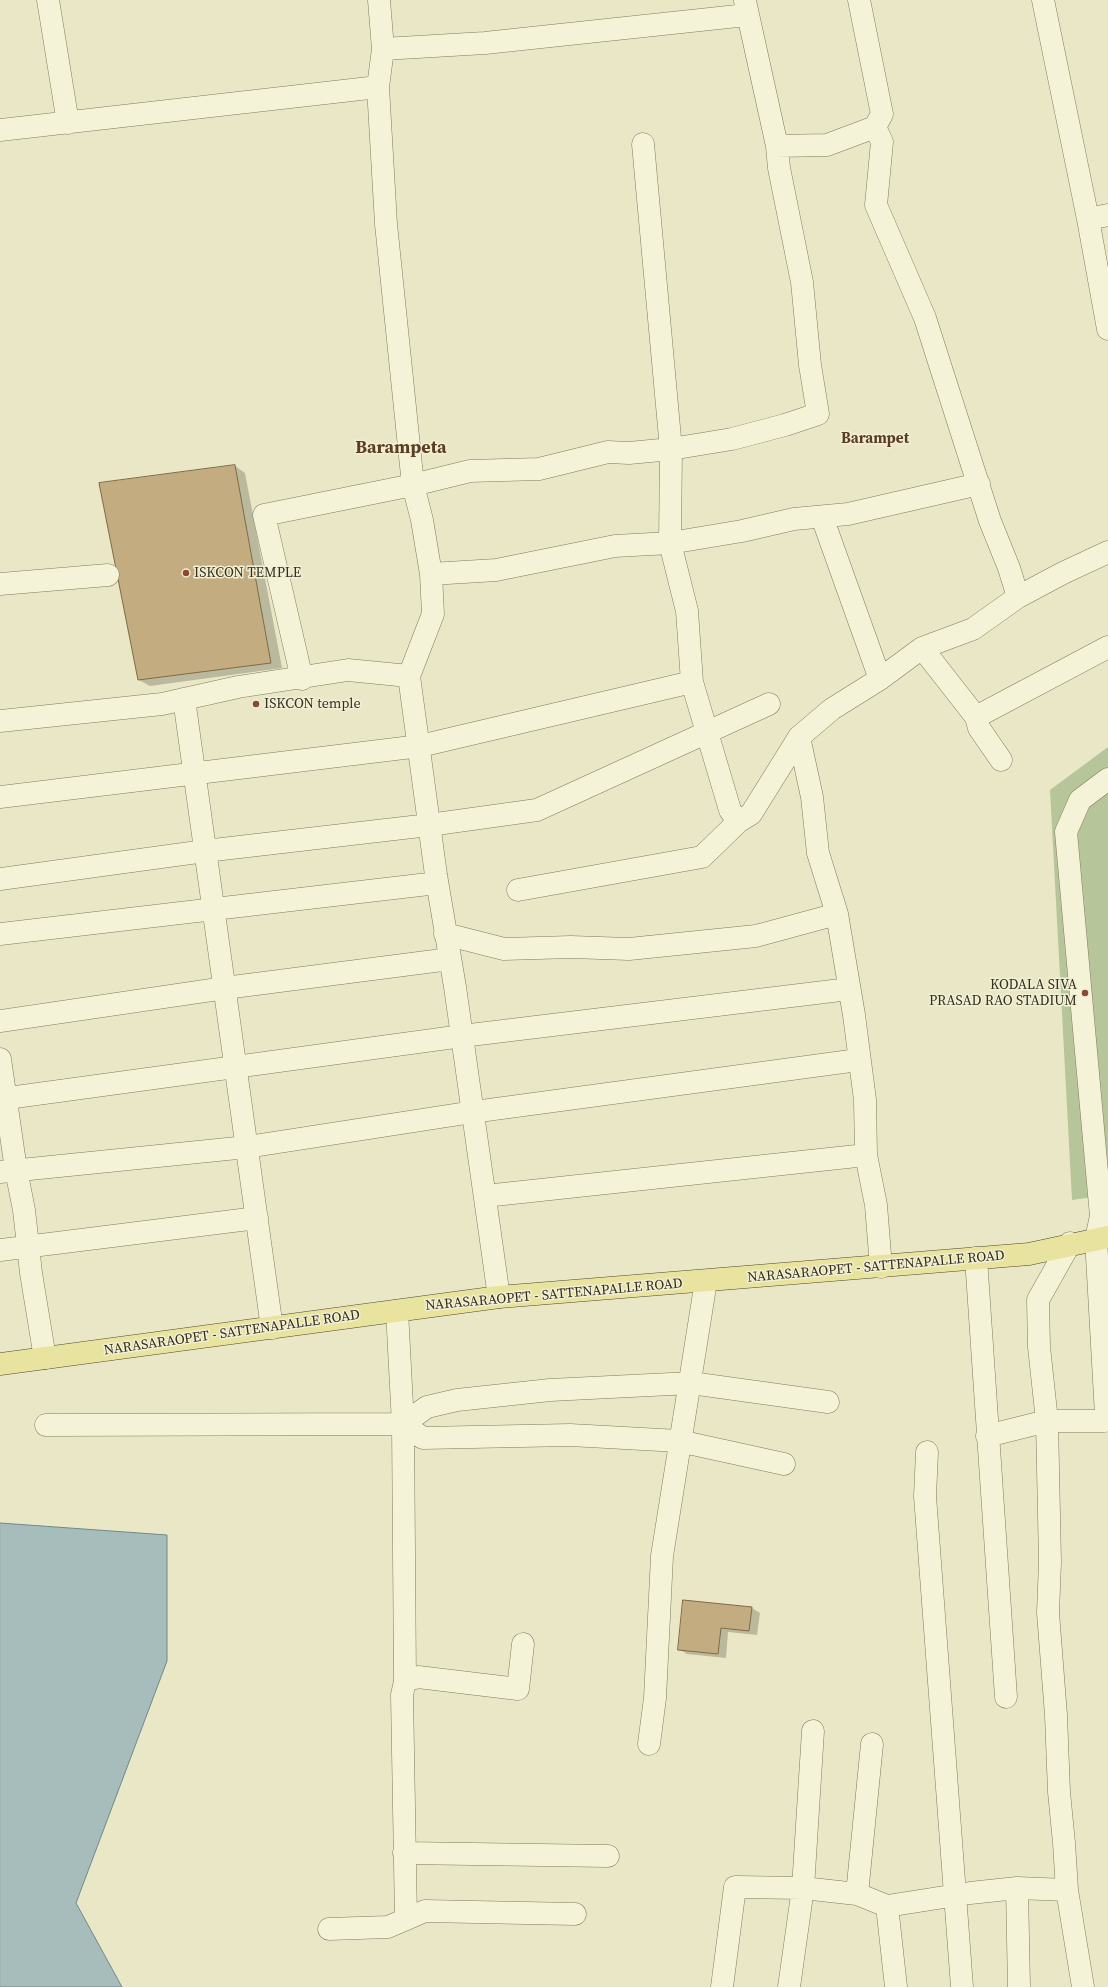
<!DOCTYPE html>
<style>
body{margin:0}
canvas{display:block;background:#e9e7c5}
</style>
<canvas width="1108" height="1987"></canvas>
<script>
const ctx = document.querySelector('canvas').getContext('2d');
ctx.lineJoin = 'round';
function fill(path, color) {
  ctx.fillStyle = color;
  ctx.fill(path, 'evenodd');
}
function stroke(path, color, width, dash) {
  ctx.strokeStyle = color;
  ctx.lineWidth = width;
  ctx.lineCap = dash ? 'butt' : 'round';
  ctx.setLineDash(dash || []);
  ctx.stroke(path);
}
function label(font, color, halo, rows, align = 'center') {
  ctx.font = font + ' "Source Serif 4",serif';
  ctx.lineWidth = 3;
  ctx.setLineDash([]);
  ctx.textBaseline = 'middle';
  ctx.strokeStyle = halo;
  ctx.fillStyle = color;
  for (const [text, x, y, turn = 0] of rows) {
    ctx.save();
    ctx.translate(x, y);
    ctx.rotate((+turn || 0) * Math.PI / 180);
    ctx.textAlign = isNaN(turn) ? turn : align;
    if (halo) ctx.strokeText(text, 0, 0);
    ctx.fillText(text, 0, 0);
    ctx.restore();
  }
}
fill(new Path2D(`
 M 1108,747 L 1108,1195 L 1072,1200 L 1050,790 Z`), '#b6c69a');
const water = new Path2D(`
 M 0,1523 L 167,1535 L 167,1661 L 76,1903 L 122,1987 L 0,1987 Z`);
fill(water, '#a6bdbc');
stroke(water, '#6e8a8a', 1);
fill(new Path2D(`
 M 235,466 L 245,473 L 282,668 L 150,686 L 139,680 Z
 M 752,1608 L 760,1613 L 757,1635 L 728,1632 L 726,1658 L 687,1654 L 679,1649 Z`), '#0003');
const building = new Path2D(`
 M 235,465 L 271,663 L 138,680 L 99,483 Z
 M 683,1600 L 752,1607 L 749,1631 L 721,1628 L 718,1654 L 678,1650 Z`);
fill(building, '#c3ac7f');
stroke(building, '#7f6a45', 1);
const minor = new Path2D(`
 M 48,0 L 68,123
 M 859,0 L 882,114 L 875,127
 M 1043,0 L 1088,219 L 1108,329
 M 745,1 L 777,146
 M 383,49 L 485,43 L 747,15
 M 0,130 L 378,87
 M 643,144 L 671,449 L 670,543 L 687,611 L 692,682 L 730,810 L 738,822
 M 1088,219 L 1108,215
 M 822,517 L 880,679
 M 431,574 L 422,520 L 413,485 L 470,471 L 539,469 L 608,452 L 629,453 L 671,449 L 732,439 L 785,425 L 818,414 L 810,365 L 802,282 L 779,168 L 777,146 L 827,145 L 875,127 L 882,142 L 876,205 L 925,318 L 990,521 L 1009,568 L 1018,597
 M 0,584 L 108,575
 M 922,648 L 976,717 L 979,728 L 1001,760
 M 409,676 L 436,875 L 455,987 L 499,1297
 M 302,679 L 264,515 L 413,485 L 386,224 L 378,87 L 383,49 L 379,0
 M 184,699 L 272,1328
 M 976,717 L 1108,647
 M 0,721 L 162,704 L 238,687 L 348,670 L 409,676 L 433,614 L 431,574 L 496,570 L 615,546 L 670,543 L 742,531 L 794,519 L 848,514 L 979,484
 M 0,797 L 420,746 L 692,682
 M 0,879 L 205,851 L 429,825 L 537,810 L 769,704
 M 518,890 L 702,857 L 738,822 L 751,814 L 799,737
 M 837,914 L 854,1015 L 865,1100 L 866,1155 L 876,1205 L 881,1267
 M 0,934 L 437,883
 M 445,934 L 504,949 L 571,947 L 629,949 L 756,936 L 837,914 L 818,853 L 812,797 L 799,737 L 832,709 L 880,679 L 922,648 L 973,629 L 1018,597 L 1063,573 L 1108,552
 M 0,1021 L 225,988 L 450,959
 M 0,1059 L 16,1170 L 24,1210 L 31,1273 L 45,1358
 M 0,1099 L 462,1036 L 849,989
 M 0,1172 L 247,1147 L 473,1112 L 858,1060
 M 485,1196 L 866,1155
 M 0,1250 L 257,1218
 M 976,1258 L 1006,1697
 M 397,1311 L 403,1424 L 405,1681 L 402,1695 L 406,1919
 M 403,1424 L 423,1438 L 570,1435 L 679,1441 L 784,1464
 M 46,1425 L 403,1424 L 427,1407 L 457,1400 L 550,1390 L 691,1383 L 828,1402
 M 987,1436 L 1047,1421 L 1104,1421 L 1106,1415 L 1096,1239 L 1101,1216 L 1066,832 L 1080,800 L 1108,779
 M 927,1452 L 925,1496 L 962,1987
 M 405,1681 L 418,1677 L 518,1689 L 523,1644
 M 649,1744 L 655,1698 L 662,1556 L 706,1281
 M 404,1853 L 608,1856
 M 1017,1888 L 1019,1987
 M 1067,1890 L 1083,1987
 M 857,1894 L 872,1744
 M 329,1929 L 388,1927 L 425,1911 L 575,1914
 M 722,1987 L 735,1887 L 803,1888 L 857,1894 L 887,1906
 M 789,1987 L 803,1888 L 813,1731
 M 896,1987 L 887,1906 L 970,1893 L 1017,1888 L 1067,1890 L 1064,1843 L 1059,1792 L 1056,1715 L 1048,1613 L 1050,1562 L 1047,1421 L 1039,1347 L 1038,1300 L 1070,1243`);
const major = new Path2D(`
 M 0,1364 L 499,1297 L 1029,1254 L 1108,1237`);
stroke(minor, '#827a5d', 23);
stroke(major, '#504731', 23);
stroke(minor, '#f5f3d7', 22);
stroke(major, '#e8e4a0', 22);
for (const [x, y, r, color] of [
 [186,573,4,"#8b4833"],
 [256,704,4,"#8b4833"],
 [1085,993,4,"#8b4833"]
]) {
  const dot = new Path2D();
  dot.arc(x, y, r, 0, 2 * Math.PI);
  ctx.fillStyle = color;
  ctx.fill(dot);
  stroke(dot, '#f1f0d4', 1.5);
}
label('14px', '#342e1f', '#f1f0d4', [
 ["ISKCON TEMPLE",194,573],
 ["ISKCON temple",264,704],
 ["KODALA SIVA",1077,985,"right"],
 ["PRASAD RAO STADIUM",1077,1001,"right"]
], 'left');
label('14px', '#342e1f', '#f1f0d4', [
 ["NARASARAOPET - SATTENAPALLE ROAD",876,1267,-5],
 ["NARASARAOPET - SATTENAPALLE ROAD",554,1295,-5],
 ["NARASARAOPET - SATTENAPALLE ROAD",232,1333,-8]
]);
label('bold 15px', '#5c3d23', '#f1f0d4', [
 ["Barampet",875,439]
]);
label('bold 18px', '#5c3d23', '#f1f0d4', [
 ["Barampeta",401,448]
]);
</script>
